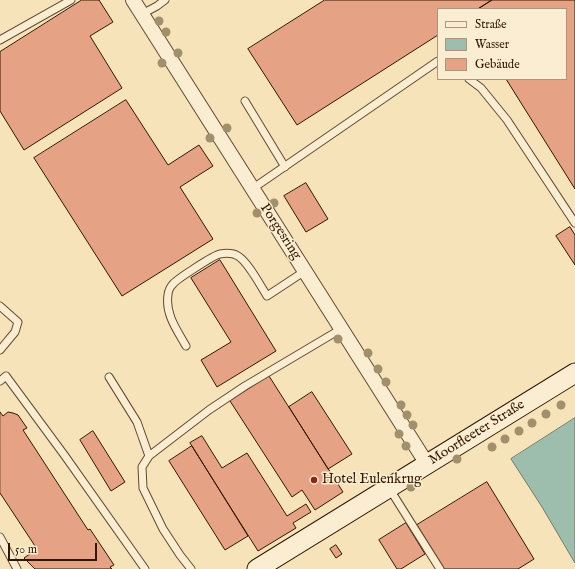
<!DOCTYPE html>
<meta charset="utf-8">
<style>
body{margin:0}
#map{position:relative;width:575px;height:569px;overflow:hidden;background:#f7e3ba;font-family:"IM FELL English",serif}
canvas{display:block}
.legend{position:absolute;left:437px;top:8px;width:130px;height:72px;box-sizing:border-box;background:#faedd2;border:1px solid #aa977e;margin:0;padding:5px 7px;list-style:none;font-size:12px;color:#321700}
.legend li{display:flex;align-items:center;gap:8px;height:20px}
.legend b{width:20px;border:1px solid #aa977e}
.scale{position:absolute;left:8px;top:543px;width:89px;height:18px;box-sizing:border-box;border:2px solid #321700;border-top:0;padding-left:5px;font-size:12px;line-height:14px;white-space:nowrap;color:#321700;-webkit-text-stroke:3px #faedd2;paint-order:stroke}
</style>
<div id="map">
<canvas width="575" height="569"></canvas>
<ul class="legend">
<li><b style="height:5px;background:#faedd2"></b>Straße</li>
<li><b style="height:11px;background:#9dbead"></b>Wasser</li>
<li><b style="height:11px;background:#e6a285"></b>Gebäude</li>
</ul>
<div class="scale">50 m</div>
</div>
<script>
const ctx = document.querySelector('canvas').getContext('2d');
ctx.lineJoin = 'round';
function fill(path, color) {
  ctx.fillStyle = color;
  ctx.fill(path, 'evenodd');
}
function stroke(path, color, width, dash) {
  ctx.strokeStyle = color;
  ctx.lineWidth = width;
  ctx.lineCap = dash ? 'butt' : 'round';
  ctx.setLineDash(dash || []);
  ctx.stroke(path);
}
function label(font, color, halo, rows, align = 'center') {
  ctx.font = font + ' "IM FELL English",serif';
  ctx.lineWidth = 3;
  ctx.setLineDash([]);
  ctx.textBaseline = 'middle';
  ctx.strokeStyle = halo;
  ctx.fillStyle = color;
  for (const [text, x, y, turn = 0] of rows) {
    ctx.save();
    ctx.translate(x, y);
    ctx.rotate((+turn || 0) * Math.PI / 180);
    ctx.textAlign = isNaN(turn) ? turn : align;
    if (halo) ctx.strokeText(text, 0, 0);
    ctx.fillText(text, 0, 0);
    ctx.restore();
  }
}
const water = new Path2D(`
 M 575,418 L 575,563 L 542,507 L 511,459 Z`);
fill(water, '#9dbead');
stroke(water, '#727b68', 1);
const building = new Path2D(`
 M 82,0 L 99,0 L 113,22 L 90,36 L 122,88 L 24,150 L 0,111 L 0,52 Z
 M 325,0 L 492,0 L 478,9 L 438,9 L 438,35 L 297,125 L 248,49 Z
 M 492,0 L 575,0 L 575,189 L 506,79 L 566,79 L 566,9 L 478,9 Z
 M 126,100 L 168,165 L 199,145 L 213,166 L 180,187 L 213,239 L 122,296 L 34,158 Z
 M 306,183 L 328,219 L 306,232 L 284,196 Z
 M 570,227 L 575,235 L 575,265 L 556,236 Z
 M 220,260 L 276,351 L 217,387 L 201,360 L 231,342 L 191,278 Z
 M 269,376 L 343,492 L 315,510 L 302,490 L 292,497 L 230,401 Z
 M 312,392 L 352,454 L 328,469 L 289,407 Z
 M 0,412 L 3,416 L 8,412 L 13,413 L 18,415 L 27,428 L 23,430 L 88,530 L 90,529 L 114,565 L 110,567 L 112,569 L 35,569 L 24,558 L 37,549 L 0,493 Z
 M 93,431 L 125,482 L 111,491 L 80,440 Z
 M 202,436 L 222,468 L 247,453 L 287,516 L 306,504 L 311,512 L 293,523 L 296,528 L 258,551 L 190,443 Z
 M 192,446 L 248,536 L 225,550 L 169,461 Z
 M 487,482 L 534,559 L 518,569 L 444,569 L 417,525 Z
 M 406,523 L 425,554 L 401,569 L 397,569 L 379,540 Z
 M 336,545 L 342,554 L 336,558 L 330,549 Z`);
fill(building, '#e6a285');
stroke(building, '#321700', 1);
const lane = new Path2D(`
 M 142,14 L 157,6 L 165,0
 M 0,40 L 71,0
 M 469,79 L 481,88 L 507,120 L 575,223
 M 245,101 L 285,167
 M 252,189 L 438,61
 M 0,306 L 18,322 L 15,332 L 0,350
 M 186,346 C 177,330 165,314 168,295 C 168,291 171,286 173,284 C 177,279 214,255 220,254 C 226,253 233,253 238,256 C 248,262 260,285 267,296 L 305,271
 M 109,377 L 137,422 L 149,456
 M 0,381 L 6,376 L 65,456 L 145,569
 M 389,488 L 440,569
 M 0,537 L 17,569
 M 191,569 L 180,555 L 163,529 L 143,488 L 142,467 L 149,456 L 209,410 L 245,386 L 341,329`);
const street = new Path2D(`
 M 133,0 L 427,464`);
const secondary = new Path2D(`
 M 257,569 L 575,373`);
stroke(lane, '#634a2e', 9);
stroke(street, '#634a2e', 16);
stroke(secondary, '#321700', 21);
stroke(lane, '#faedd2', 7);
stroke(street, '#faedd2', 14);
stroke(secondary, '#faedd2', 19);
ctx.fillStyle = '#a28f6b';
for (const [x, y] of [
 [159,21],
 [166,32],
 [178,53],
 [162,63],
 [227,128],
 [210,138],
 [274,203],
 [257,213],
 [338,339],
 [368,353],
 [378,369],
 [386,382],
 [401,405],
 [561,405],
 [546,414],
 [407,415],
 [532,423],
 [413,425],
 [519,431],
 [399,434],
 [505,439],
 [406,446],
 [492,447],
 [457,459],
 [411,487]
]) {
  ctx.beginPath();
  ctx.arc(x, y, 4.5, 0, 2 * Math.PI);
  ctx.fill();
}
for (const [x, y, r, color] of [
 [314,480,4,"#8f2418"]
]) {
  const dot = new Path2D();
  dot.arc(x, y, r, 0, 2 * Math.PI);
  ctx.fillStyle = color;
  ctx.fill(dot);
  stroke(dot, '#faedd2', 1.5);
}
label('14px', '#321700', '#faedd2', [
 ["Porgesring",280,232,57],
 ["Moorfleeter Straße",477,433,-32]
]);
label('14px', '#321700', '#faedd2', [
 ["Hotel Eulenkrug",322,480]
], 'left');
</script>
